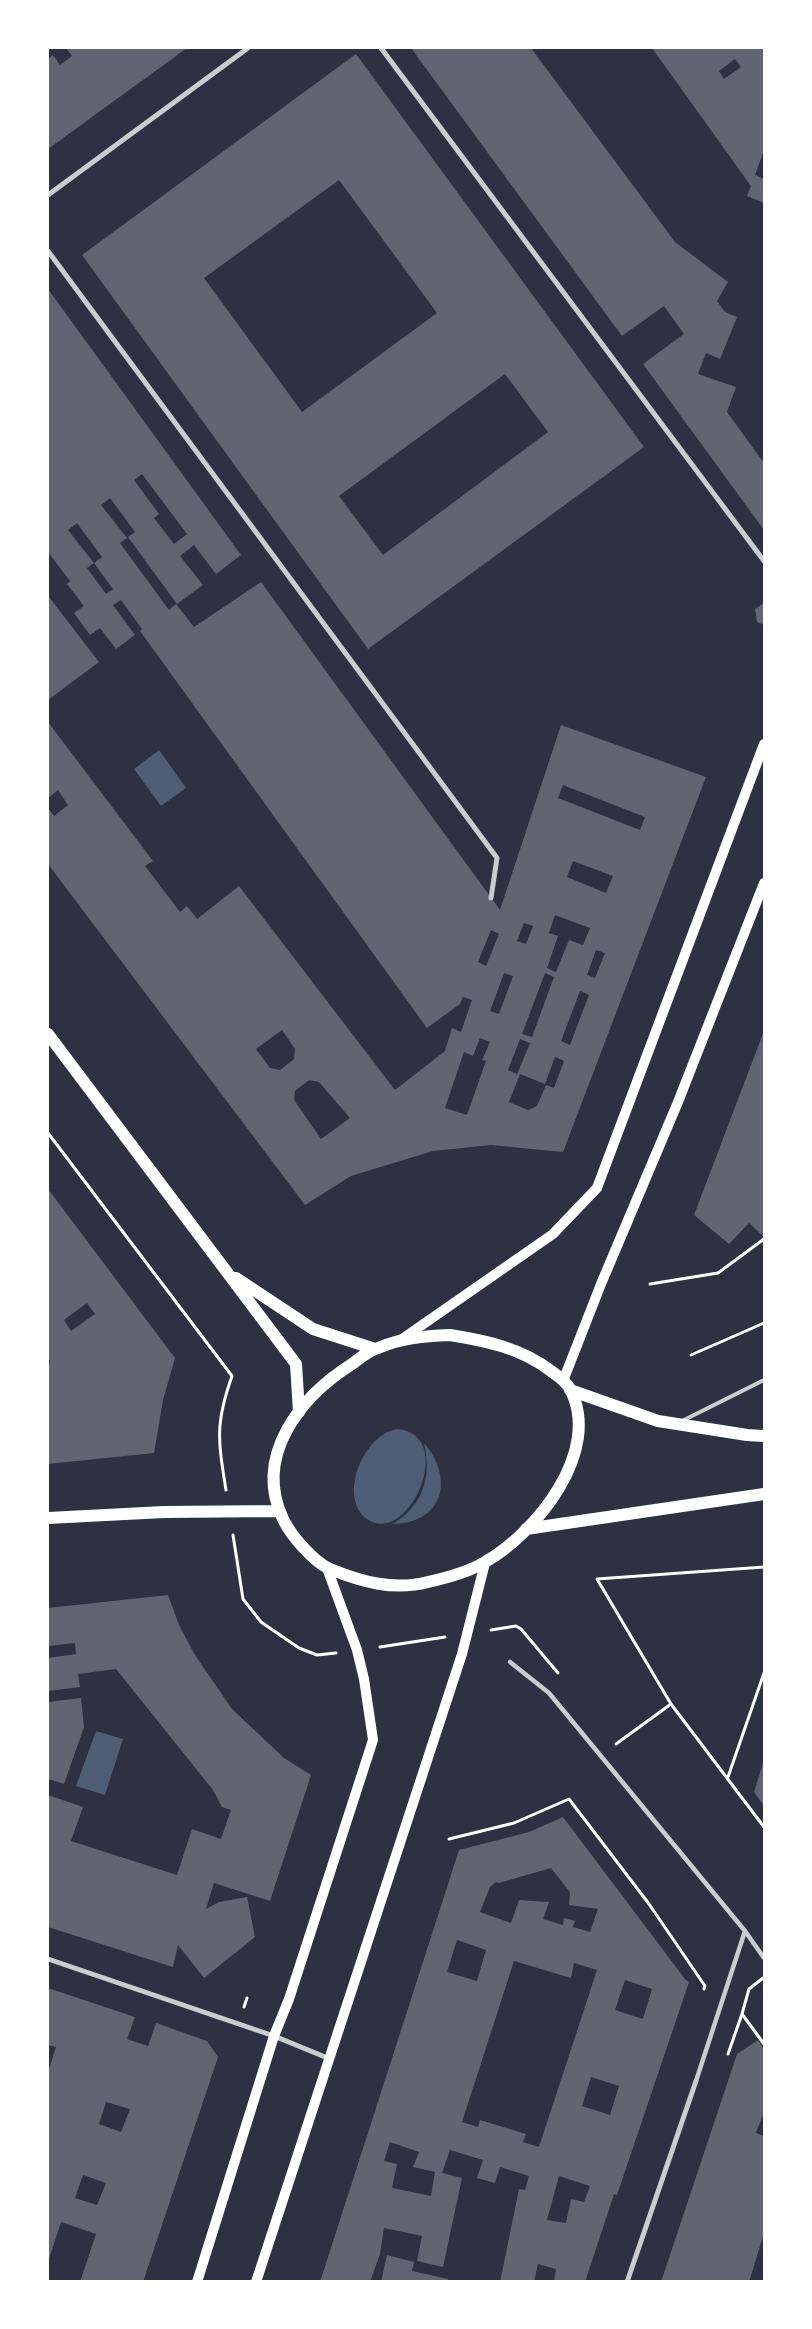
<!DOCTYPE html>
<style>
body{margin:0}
#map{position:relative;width:812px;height:2329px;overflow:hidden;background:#2d3142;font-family:Arial,sans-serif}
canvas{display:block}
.frame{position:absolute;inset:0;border:49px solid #fff;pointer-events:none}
</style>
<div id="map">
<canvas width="812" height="2329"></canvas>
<div class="frame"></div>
</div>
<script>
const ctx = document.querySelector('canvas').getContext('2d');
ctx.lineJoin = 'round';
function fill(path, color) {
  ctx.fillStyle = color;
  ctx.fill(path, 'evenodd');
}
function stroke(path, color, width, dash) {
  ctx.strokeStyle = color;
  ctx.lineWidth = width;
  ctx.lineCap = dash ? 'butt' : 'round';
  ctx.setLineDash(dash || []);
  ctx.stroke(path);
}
fill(new Path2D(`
 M 159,750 L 186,788 L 161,806 L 134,769 Z
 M 398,1429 C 458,1436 408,1548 367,1519 C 337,1497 364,1433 398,1429 Z
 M 424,1443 C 455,1479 443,1523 393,1524 C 423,1505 432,1477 424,1443 Z
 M 96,1731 L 123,1739 L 105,1795 L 76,1786 Z`), '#4f5d75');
fill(new Path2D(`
 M 66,48 L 187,48 L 48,149 L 48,59 L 53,55 L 60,65 L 72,56 Z
 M 411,48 L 531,48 L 675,242 L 728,282 L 717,301 L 725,312 L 737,317 L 720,359 L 706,353 L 698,374 L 736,387 L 727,412 L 764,463 L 764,530 L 643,364 L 684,334 L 664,306 L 622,336 Z
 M 652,48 L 764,48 L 764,150 L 755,175 L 764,179 L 764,203 L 747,196 L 751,186 ZM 735,59 L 741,67 L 724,79 L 719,71 Z
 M 356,54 L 644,447 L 368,649 L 82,255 ZM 339,180 L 437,313 L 302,412 L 204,278 ZM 505,374 L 548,432 L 383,555 L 339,496 Z
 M 48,289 L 241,555 L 216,574 L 194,545 L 180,556 L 203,585 L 177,604 L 128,537 L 135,532 L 110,498 L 101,505 L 127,538 L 120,543 L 169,610 L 176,604 L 194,627 L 261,582 L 500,910 L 561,725 L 706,777 L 563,1152 L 491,1145 L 433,1151 L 351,1176 L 305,1205 L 48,864 L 48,808 L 54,816 L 68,805 L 58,790 L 48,798 L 48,722 L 153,861 L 145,866 L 180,912 L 187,906 L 197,919 L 239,886 L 395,1090 L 445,1051 L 452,1028 L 461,1032 L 472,1000 L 463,997 L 460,1004 L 427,1028 L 140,631 L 142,629 L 121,600 L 113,605 L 135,635 L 116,649 L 100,628 L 90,635 L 74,613 L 84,606 L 67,584 L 70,581 L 48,552 ZM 142,474 L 187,534 L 174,544 L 154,518 L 159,514 L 134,480 ZM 77,523 L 102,557 L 94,563 L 113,589 L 106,594 L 87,568 L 94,563 L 68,530 ZM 563,785 L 645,817 L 640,830 L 558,798 ZM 573,861 L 613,876 L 606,893 L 567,877 ZM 555,915 L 590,928 L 583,945 L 569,940 L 556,972 L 547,968 L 558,936 L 549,933 ZM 524,923 L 533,926 L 526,944 L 517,941 ZM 491,930 L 499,934 L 486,966 L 478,962 ZM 596,950 L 605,953 L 595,978 L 587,975 ZM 504,973 L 513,976 L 499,1014 L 490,1011 ZM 545,973 L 554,977 L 532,1037 L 522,1034 ZM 580,991 L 589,995 L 570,1045 L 561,1041 ZM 282,1030 L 295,1049 L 294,1059 L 280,1070 L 270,1068 L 256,1049 ZM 480,1038 L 490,1042 L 482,1060 L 486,1061 L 467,1115 L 445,1108 L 464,1052 L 473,1056 ZM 520,1039 L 530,1043 L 517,1074 L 508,1070 ZM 555,1057 L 564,1061 L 554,1088 L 546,1085 L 537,1106 L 528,1110 L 509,1102 L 520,1074 L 545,1084 ZM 309,1080 L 319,1082 L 350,1118 L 321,1139 L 294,1100 L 295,1091 Z
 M 49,597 L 99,662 L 48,700 L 48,598 Z
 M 764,603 L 764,625 L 757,622 L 755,609 Z
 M 764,1031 L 764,1237 L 749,1223 L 729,1244 L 694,1215 Z
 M 48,1189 L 175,1358 L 163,1400 L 154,1453 L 48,1464 L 48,1371 L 50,1361 L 48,1358 ZM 87,1303 L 95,1314 L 71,1331 L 64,1320 Z
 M 168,1595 L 179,1625 L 195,1655 L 232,1709 L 284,1758 L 311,1775 L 270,1901 L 214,1883 L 206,1909 L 219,1902 L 247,1897 L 255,1937 L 204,1978 L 178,1945 L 173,1967 L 48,1927 L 48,1795 L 83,1807 L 71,1841 L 177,1875 L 192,1829 L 221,1839 L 231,1810 L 222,1807 L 213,1790 L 116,1669 L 78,1674 L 80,1687 L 48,1691 L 48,1658 L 76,1654 L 75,1643 L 48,1646 L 48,1608 Z
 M 81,1698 L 84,1727 L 64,1784 L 48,1779 L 48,1702 Z
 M 764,1760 L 764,1806 L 754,1792 Z
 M 563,1817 L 685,1979 L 689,1982 L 617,2195 L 614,2194 L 585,2282 L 554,2282 L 556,2269 L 538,2264 L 534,2282 L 500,2282 L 519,2189 L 525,2190 L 529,2176 L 500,2167 L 495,2183 L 477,2178 L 483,2160 L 450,2150 L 442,2173 L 462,2178 L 443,2267 L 417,2261 L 422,2236 L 384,2228 L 380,2254 L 370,2282 L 320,2282 L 459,1850 L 529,1832 ZM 551,1868 L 570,1892 L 569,1905 L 598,1909 L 590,1932 L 573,1927 L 575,1921 L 564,1918 L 563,1925 L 543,1919 L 549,1902 L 519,1900 L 511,1923 L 480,1912 L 490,1887 L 496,1882 L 499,1883 ZM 457,1940 L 486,1950 L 477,1981 L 447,1972 ZM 514,1961 L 571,1978 L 574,1963 L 597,1970 L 539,2147 L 523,2142 L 526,2134 L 480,2120 L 478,2127 L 462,2122 ZM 625,1980 L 652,1989 L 643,2019 L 615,2010 ZM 591,2077 L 619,2086 L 610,2115 L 582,2106 ZM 390,2142 L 419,2152 L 413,2167 L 435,2172 L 431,2196 L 392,2188 L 397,2164 L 384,2161 ZM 559,2176 L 590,2186 L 584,2202 L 571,2199 L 566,2223 L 547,2220 Z
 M 48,1988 L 135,2017 L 127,2039 L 148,2046 L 156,2023 L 207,2041 L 218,2057 L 143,2282 L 80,2282 L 96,2234 L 61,2222 L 48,2262 L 48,2072 L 56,2047 L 48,2045 ZM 106,2102 L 130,2109 L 121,2132 L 99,2124 ZM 83,2175 L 106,2183 L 97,2205 L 75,2198 Z
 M 758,2040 L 764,2049 L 764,2112 L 756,2133 L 764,2136 L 764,2233 L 749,2282 L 661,2282 L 737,2054 Z
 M 387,2255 L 414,2262 L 412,2271 L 448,2279 L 448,2282 L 381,2282 Z`), '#626471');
stroke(new Path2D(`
 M 48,1133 L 232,1376 C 215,1424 218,1440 226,1490
 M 650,1284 L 718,1273 L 764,1239
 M 691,1355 L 764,1323
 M 233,1535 L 243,1599 L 261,1622 L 299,1648 L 317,1655 L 336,1653
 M 491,1630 L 516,1626 L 521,1629 L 558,1673
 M 380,1647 L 445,1637
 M 671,1704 L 597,1579 L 764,1567
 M 616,1744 L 671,1704 L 764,1827
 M 728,1777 L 764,1673
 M 449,1839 L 514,1823 L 569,1799 L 649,1904 L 705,1986 L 704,1989
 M 244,2007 L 247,1998
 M 742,2014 L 749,1989 L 763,1978
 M 728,2054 L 742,2014 L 764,2044`), '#fff', 3);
stroke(new Path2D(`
 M 682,1421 L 764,1380`), '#caccd0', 4);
stroke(new Path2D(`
 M 510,1662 L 549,1693 L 745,1931 L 764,1958
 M 696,2081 L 745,1931`), '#caccd0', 4.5);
stroke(new Path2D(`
 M 381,48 L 764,561
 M 48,195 L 248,48
 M 48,251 L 497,858 L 491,898
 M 48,1959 L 274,2036 L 330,2059
 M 627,2282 L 696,2081`), '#caccd0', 5);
stroke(new Path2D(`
 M 402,1339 L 553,1234 L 597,1188 L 764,744
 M 563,1381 L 601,1284 L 678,1102 L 764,883
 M 197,2282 L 274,2036 L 289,1999 L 373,1740 L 364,1679 L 357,1650 L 327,1568
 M 256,2282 L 462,1654 L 485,1563`), '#fff', 10);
stroke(new Path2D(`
 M 48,1034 L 296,1364 L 299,1412
 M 236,1278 L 313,1329 L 375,1349
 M 450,1335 C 487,1341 521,1348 551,1371 C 558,1376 566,1381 570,1389 C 603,1451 536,1533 485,1562 C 469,1572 446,1578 428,1582 C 394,1591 362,1582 330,1569 C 314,1562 291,1536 283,1519 C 253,1456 300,1397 352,1364 C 360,1358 368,1351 378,1348 C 401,1338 425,1336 450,1335 Z
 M 570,1390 L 658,1421 L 747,1435 L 764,1436
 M 48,1518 L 164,1512 L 279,1511
 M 526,1529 L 764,1494`), '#fff', 12);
</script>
